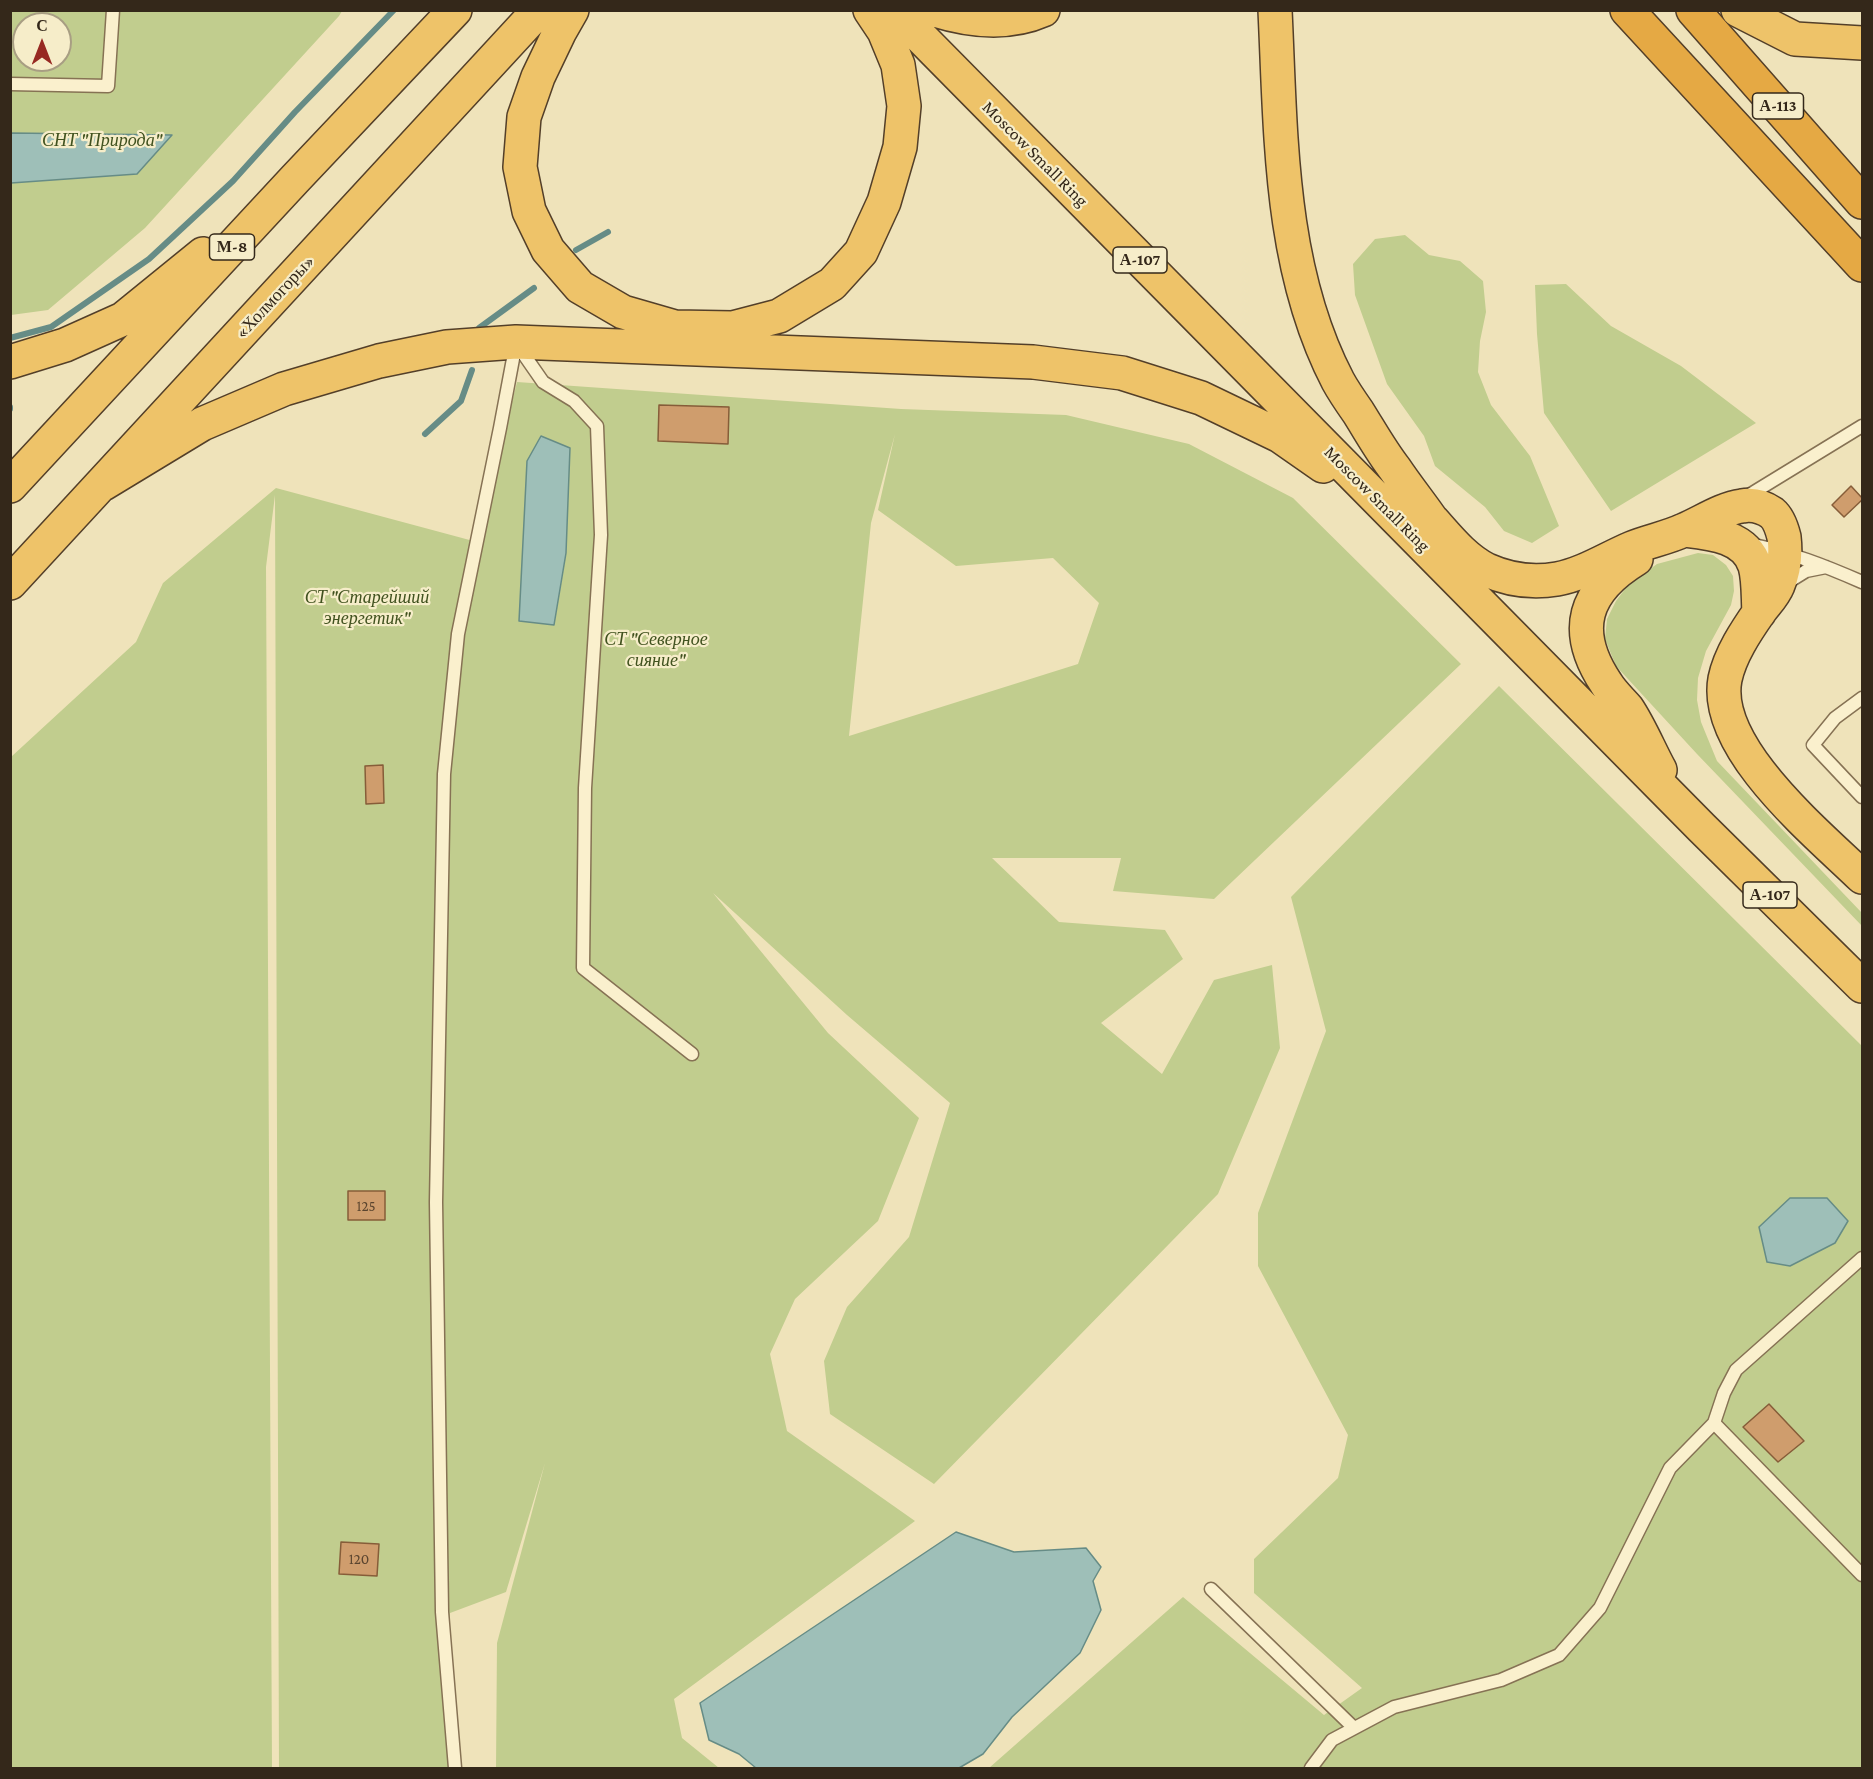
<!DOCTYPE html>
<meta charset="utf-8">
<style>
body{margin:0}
#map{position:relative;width:1873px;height:1779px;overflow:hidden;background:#efe3ba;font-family:"Crimson Pro",serif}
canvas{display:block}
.frame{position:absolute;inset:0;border:12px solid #34281a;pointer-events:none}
.north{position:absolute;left:12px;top:12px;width:60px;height:60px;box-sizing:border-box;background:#f6edc9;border:2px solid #a89e83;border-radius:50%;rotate:0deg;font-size:16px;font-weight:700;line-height:24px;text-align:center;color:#34281a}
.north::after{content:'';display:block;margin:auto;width:21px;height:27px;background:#972922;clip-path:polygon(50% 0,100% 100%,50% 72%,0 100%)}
</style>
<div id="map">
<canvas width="1873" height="1779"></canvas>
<div class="frame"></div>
<div class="north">С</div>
</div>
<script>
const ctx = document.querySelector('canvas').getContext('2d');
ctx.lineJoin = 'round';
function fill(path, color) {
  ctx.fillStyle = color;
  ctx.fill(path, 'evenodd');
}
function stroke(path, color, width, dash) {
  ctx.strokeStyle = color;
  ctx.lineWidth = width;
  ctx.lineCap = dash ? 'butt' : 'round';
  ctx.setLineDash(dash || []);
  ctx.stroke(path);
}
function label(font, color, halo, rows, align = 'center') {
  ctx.font = font + ' "Crimson Pro",serif';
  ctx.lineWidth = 4.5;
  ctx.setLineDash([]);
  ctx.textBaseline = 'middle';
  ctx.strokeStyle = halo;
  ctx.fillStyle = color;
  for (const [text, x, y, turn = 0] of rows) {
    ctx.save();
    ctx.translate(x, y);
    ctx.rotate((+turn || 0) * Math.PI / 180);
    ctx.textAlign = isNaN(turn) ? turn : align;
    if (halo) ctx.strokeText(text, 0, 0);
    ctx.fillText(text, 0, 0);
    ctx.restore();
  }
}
fill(new Path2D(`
 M 10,11 L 342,11 L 339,16 L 145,228 L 48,310 L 11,315 ZM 24,24 L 60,24 L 60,60 L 24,60 Z
 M 1405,235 L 1429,255 L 1460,261 L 1483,281 L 1486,312 L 1480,341 L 1478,372 L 1491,405 L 1530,456 L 1559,526 L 1532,543 L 1504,531 L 1485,507 L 1435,466 L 1424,436 L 1387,384 L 1355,295 L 1353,264 L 1375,239 Z
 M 1566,284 L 1611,326 L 1681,366 L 1756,423 L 1611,511 L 1544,413 L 1537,334 L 1535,285 Z
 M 517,382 L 901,409 L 1066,415 L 1189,444 L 1293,498 L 1461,664 L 1214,899 L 1113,891 L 1121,858 L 992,858 L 1059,922 L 1165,930 L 1183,959 L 1101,1023 L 1162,1074 L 1214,980 L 1272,965 L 1280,1048 L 1218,1194 L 934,1484 L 830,1414 L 824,1361 L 847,1307 L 909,1237 L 950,1103 L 847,1015 L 713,893 L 828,1033 L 919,1118 L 878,1221 L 795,1299 L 770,1354 L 787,1431 L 915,1521 L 674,1699 L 682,1738 L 719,1768 L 496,1768 L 497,1643 L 545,1463 L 506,1592 L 450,1613 L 450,1768 L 279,1768 L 275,495 L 266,567 L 272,1768 L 11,1768 L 11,757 L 136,642 L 163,583 L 276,488 L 477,542 ZM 895,434 L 878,510 L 956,566 L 1053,558 L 1099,603 L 1078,664 L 849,736 L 871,523 Z
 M 1698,553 L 1713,555 L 1726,565 L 1733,576 L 1734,591 L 1731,605 L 1706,651 L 1698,678 L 1697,700 L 1701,722 L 1717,761 L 1862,913 L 1862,926 L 1697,754 L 1616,666 L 1605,639 L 1607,619 L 1616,601 L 1628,585 L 1657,564 Z
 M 1499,686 L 1862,1046 L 1862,1768 L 989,1768 L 1183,1597 L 1324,1715 L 1362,1688 L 1254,1593 L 1254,1559 L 1338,1478 L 1348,1435 L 1258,1266 L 1258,1213 L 1326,1031 L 1291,897 Z`), '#c1cd8e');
const water = new Path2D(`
 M 11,133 L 172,135 L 137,174 L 11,183 L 11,189 Z
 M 541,436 L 570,448 L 566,553 L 554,625 L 519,621 L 527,461 Z
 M 1790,1198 L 1827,1198 L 1848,1221 L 1835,1243 L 1790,1266 L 1767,1262 L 1759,1227 Z
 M 956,1532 L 1014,1552 L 1086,1548 L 1101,1567 L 1093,1581 L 1101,1610 L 1080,1653 L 1012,1717 L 983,1754 L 959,1768 L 756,1768 L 739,1754 L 709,1740 L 700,1703 Z`);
fill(water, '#9ebfb8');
stroke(water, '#668c86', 1.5);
stroke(new Path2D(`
 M 576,250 L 608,232
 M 479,328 L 534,288
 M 10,338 L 51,327 L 149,259 L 233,181 L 295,112 L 394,10
 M 10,407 L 10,409
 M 425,434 L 461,401 L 472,370`), '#668c86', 6);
const building = new Path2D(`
 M 659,405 L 729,407 L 728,444 L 658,441 Z
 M 1851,486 L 1863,499 L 1844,517 L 1832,505 Z
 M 383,765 L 384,803 L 366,804 L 365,766 Z
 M 348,1191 L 385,1191 L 385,1220 L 348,1220 Z
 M 1769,1404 L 1804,1441 L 1778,1462 L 1743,1427 Z
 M 341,1542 L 379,1544 L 377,1576 L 339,1574 Z`);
fill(building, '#cf9d6d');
stroke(building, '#865d39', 1.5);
const service = new Path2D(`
 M 10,84 L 108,86 L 113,10
 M 518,346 L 543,382 L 574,401 L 597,426 L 601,535 L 585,788 L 583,968 L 692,1054
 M 1746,497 L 1862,426
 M 1750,544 C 1792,553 1823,565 1862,582
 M 1785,584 L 1806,571 L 1826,567
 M 1862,698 L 1835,718 L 1813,745 L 1862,797
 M 1714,1423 L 1862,1575
 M 1211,1589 L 1354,1728
 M 455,1768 L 442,1612 L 436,1202 L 444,774 L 458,634 L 500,428 L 516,343
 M 1311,1768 L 1332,1740 L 1394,1707 L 1501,1680 L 1559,1655 L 1600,1608 L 1670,1468 L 1714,1423 L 1724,1393 L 1736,1370 L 1862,1258`);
const trunk = new Path2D(`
 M 572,10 L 560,31 L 538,77 L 524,117 L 520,167 L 529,211 L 548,250 L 580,287 L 623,312 L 675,327 L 733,328 L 779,316 L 832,284 L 861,252 L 884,202 L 900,147 L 904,106 L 898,65 L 884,31 L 870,10
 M 894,10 L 1702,828 L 1862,986
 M 935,10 C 970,21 1009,25 1043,10
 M 1275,10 C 1281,135 1279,268 1338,381 C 1344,392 1351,402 1358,412 C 1370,431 1381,451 1395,469 C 1411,493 1430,515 1445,540
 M 1738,10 L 1795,39 L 1862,43
 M 10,362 L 65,345 L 123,319 L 203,254
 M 103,484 L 202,424 L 284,389 L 379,361 L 447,347 L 516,342 L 1033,362 L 1122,373 L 1201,398 L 1280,436 L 1323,466
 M 10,486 L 295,179 L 455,10
 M 1433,521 C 1449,539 1465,559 1487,570 C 1509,580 1533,583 1557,579 C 1584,574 1608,558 1632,548 C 1649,541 1667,538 1684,530 C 1703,522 1721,509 1742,506 C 1752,504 1763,507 1772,513 C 1778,518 1782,529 1784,537 C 1786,554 1785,569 1778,585 C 1774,595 1766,603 1760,611 C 1746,631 1730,655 1725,679 C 1712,748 1818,834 1862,877
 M 1684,530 C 1710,533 1746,536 1755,566 C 1759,580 1758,598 1759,613
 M 1636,559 C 1584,591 1571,630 1606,683 C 1612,693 1620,700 1627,708 C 1640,727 1649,750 1660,770
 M 10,583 L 539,10`);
const motorway = new Path2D(`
 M 1627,10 L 1862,265
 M 1693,10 L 1862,202`);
stroke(service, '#867254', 15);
stroke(trunk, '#533f29', 36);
stroke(motorway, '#533f29', 36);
stroke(service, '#faf0cd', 12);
stroke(trunk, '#eec369', 33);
stroke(motorway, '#e5a944', 33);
label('15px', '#5b452f', null, [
 ["125",366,1206],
 ["120",359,1559]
]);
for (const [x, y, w] of [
 [1778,106,51],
 [232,247,45],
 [1140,260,54],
 [1770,895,54]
]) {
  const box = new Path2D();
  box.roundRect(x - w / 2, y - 13, w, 26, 4.5);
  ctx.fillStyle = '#f6edc9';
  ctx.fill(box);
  stroke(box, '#34281a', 1.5);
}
label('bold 16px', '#34281a', null, [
 ["А-113",1778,106],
 ["М-8",232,247],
 ["А-107",1140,260],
 ["А-107",1770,895]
]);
label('italic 18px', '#41521f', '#f6edc9', [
 ["СНТ \"Природа\"",102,140],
 ["СТ \"Старейший",367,597],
 ["энергетик\"",367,618],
 ["СТ \"Северное",656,639],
 ["сияние\"",656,660]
]);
label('18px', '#34281a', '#f6edc9', [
 ["Moscow Small Ring",1035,154,45],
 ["«Холмогоры»",275,297,-47],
 ["Moscow Small Ring",1377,499,45]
]);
</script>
